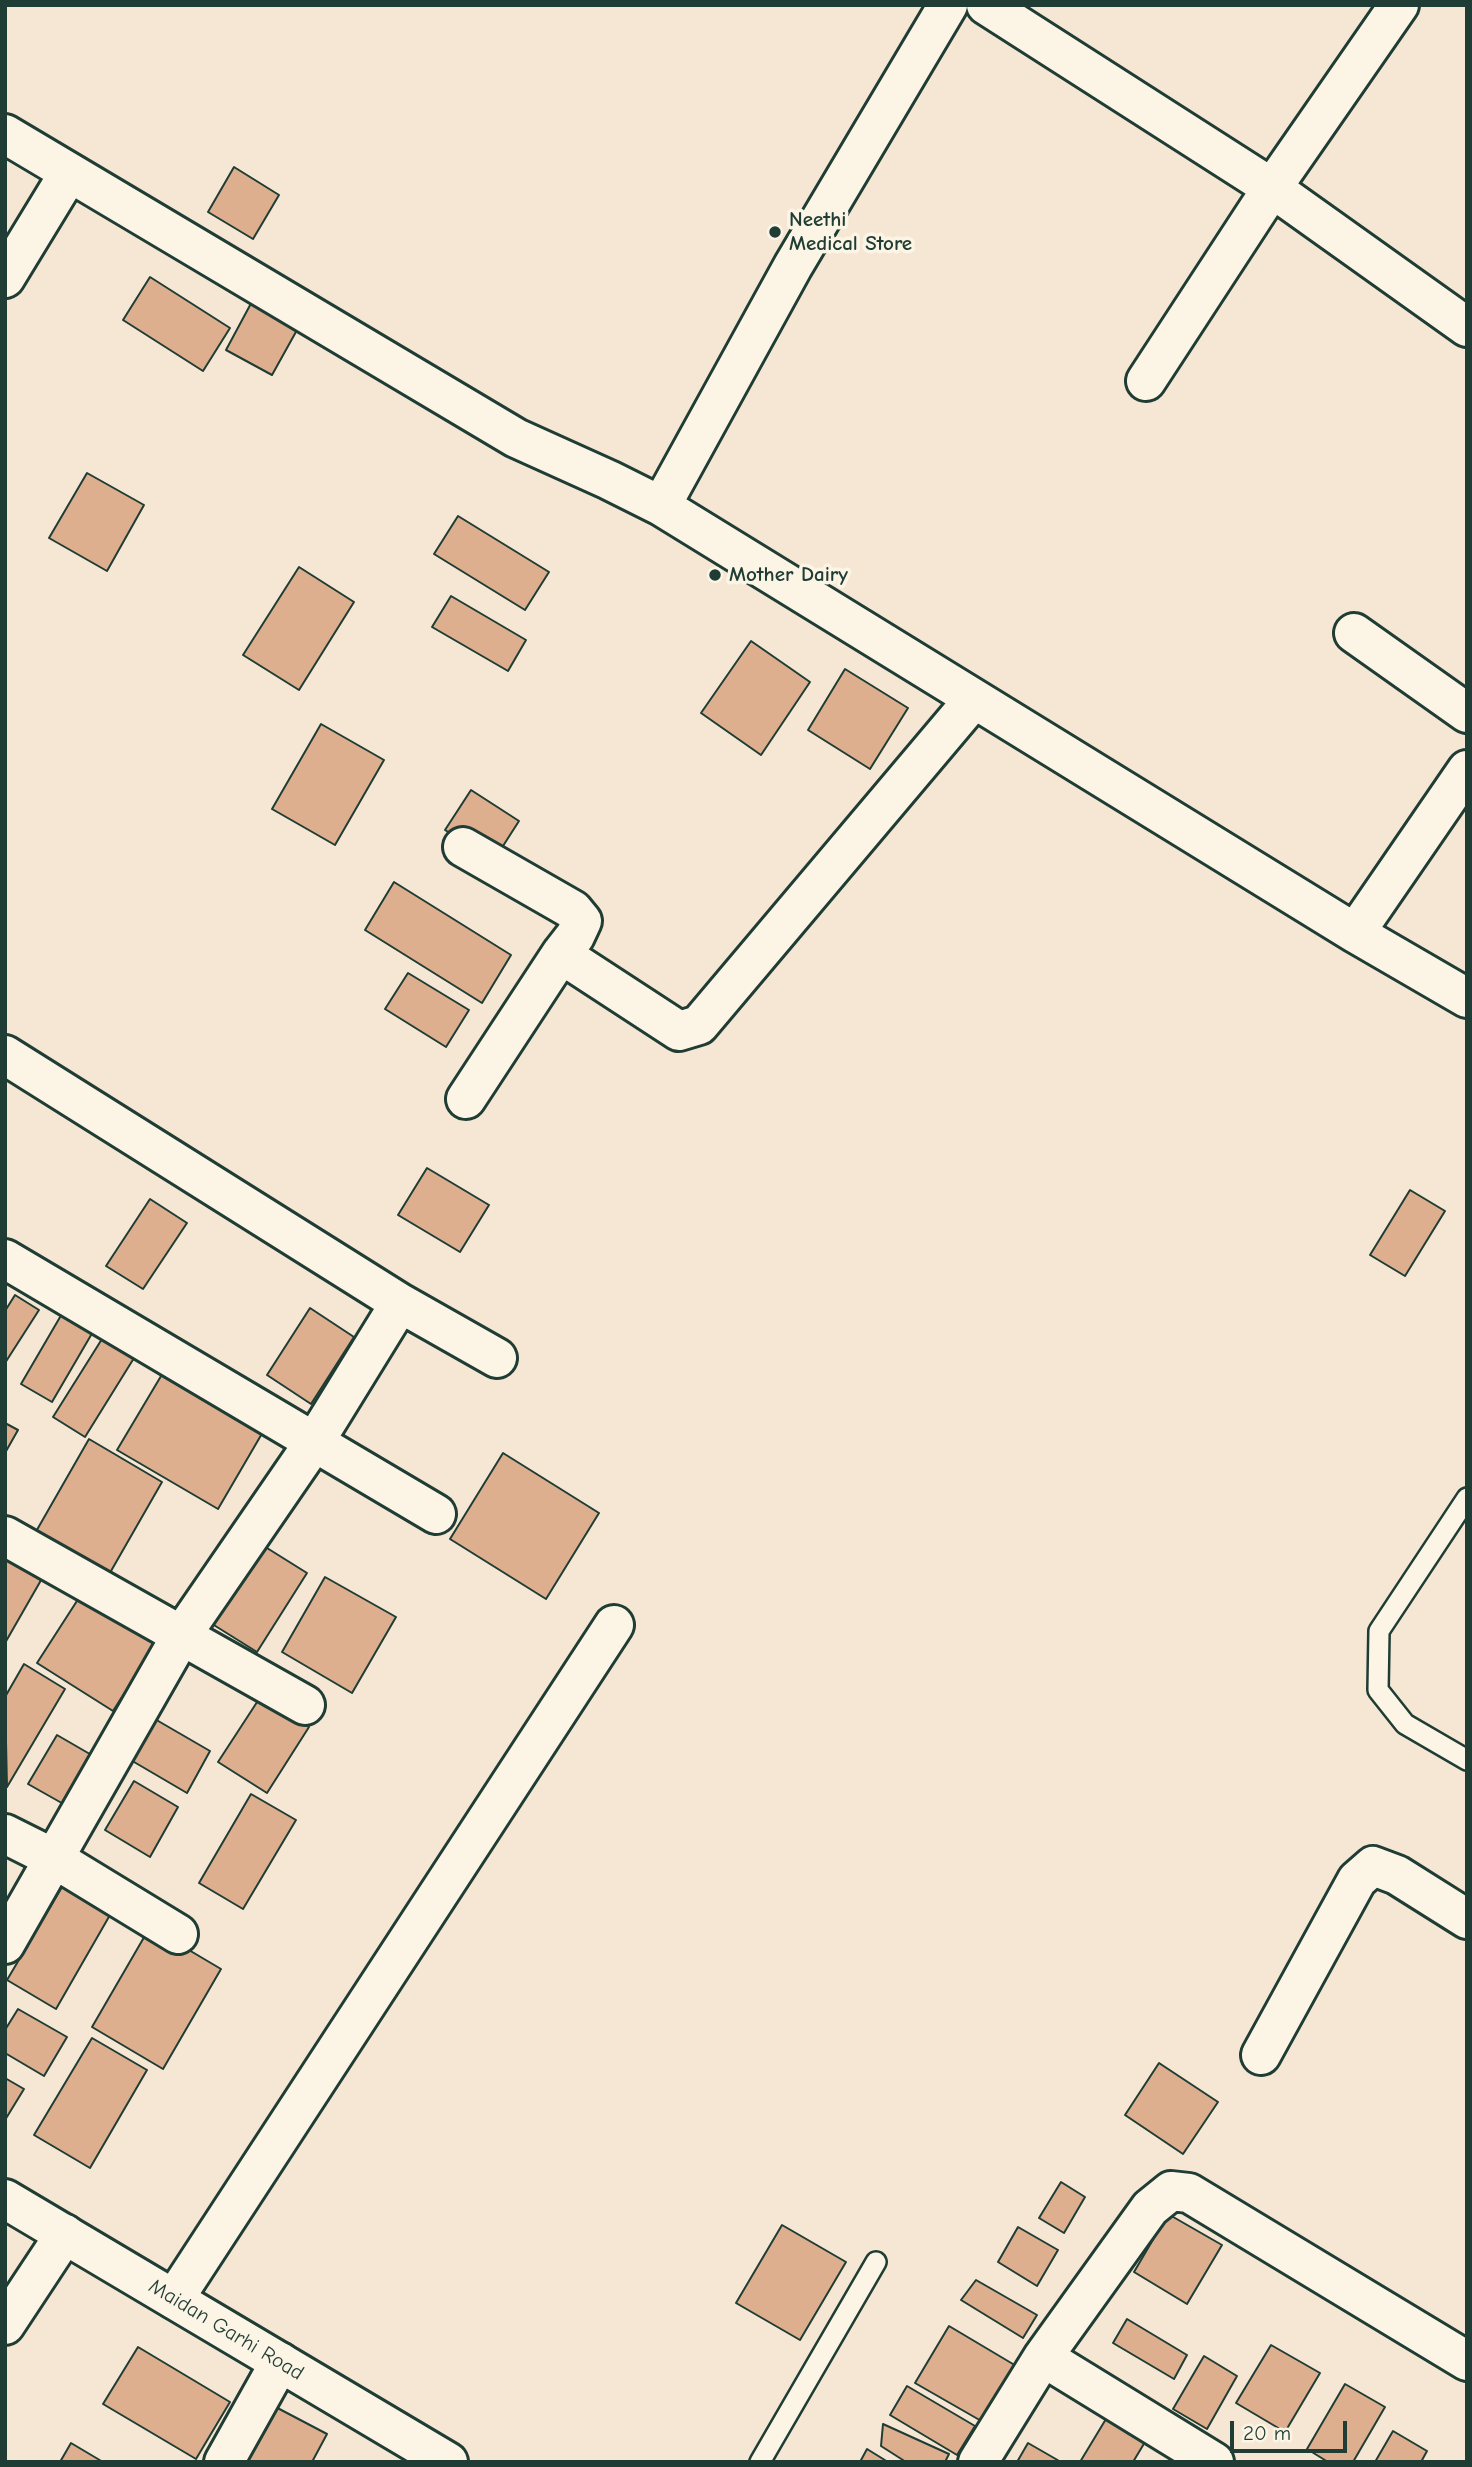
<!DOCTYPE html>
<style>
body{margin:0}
#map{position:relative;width:1472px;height:2467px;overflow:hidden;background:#f6e7d4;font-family:"Comic Neue",sans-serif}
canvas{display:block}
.frame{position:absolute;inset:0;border:7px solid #1f3d34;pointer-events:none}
.scale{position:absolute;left:1230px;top:2421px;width:117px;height:32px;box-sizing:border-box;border:4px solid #1f3d34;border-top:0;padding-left:9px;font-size:21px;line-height:24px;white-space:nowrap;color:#1f3d34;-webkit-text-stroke:5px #fcf5e5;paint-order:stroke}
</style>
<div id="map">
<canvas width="1472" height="2467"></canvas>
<div class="frame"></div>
<div class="scale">20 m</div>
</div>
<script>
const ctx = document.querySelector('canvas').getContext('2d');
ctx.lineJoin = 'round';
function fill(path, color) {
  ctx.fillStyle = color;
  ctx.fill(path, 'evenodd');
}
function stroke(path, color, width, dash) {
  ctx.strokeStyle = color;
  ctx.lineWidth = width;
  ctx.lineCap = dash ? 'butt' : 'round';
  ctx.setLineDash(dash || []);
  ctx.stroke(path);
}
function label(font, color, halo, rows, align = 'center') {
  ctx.font = font + ' "Comic Neue",sans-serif';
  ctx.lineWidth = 7;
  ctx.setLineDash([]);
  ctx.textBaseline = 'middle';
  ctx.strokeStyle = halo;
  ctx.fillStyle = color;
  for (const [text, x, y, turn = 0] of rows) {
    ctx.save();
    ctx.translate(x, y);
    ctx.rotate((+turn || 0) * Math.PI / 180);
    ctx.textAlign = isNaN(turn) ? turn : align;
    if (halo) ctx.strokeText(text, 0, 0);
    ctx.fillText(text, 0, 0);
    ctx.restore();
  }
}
const building = new Path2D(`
 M 234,167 L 279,195 L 253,239 L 208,212 Z
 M 150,277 L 230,328 L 203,371 L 123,320 Z
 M 255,296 L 302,321 L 272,375 L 226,350 Z
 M 87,473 L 144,505 L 107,571 L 49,538 Z
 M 458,516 L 549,572 L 525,610 L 434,554 Z
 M 299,567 L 354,602 L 299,690 L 243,655 Z
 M 451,596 L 526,640 L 508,671 L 432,627 Z
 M 751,641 L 810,682 L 761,755 L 701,713 Z
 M 845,669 L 908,708 L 870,769 L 808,730 Z
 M 321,724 L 384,760 L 335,845 L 272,809 Z
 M 471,790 L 519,821 L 494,860 L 445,830 Z
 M 394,882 L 511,955 L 482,1003 L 365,930 Z
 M 408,973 L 469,1010 L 446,1047 L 385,1009 Z
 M 427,1168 L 489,1205 L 460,1252 L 398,1215 Z
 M 1410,1190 L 1445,1211 L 1405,1276 L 1370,1255 Z
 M 150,1199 L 187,1223 L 143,1289 L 106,1266 Z
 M 15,1295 L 39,1310 L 5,1363 L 5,1311 Z
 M 310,1308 L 354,1337 L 311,1404 L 267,1375 Z
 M 63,1312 L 94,1330 L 52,1402 L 21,1384 Z
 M 107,1331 L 139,1350 L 85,1437 L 53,1417 Z
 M 167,1366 L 267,1425 L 218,1509 L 117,1450 Z
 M 5,1423 L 18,1430 L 5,1453 Z
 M 89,1439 L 162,1482 L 107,1578 L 34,1535 Z
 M 503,1453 L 599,1513 L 546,1599 L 450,1539 Z
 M 259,1543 L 307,1573 L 257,1652 L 209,1622 Z
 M 5,1553 L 44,1575 L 5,1643 Z
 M 325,1577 L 396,1617 L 352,1693 L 282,1652 Z
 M 84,1590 L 160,1638 L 113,1711 L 37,1663 Z
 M 24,1664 L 65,1689 L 7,1787 L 5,1697 Z
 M 261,1696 L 309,1727 L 267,1793 L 218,1762 Z
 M 141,1711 L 210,1751 L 187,1793 L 117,1752 Z
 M 57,1735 L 95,1757 L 67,1806 L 28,1784 Z
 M 134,1781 L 178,1807 L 150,1857 L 105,1830 Z
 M 251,1794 L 296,1820 L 243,1909 L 199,1883 Z
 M 66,1880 L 114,1908 L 56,2009 L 7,1980 Z
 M 150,1927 L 221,1969 L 163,2069 L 92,2027 Z
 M 18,2009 L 67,2037 L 44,2076 L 5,2053 L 5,2030 Z
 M 92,2038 L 147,2070 L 90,2168 L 34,2135 Z
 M 1159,2063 L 1218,2102 L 1183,2154 L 1125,2115 Z
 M 5,2078 L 24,2089 L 5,2120 Z
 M 1061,2182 L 1085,2197 L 1064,2233 L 1039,2218 Z
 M 1168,2214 L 1222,2245 L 1187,2304 L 1134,2272 Z
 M 782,2225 L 846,2262 L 800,2340 L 736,2303 Z
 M 1018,2227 L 1058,2250 L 1037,2286 L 998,2262 Z
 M 976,2280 L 1037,2315 L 1023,2338 L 961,2300 Z
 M 1127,2319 L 1187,2355 L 1174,2379 L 1113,2343 Z
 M 949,2326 L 1023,2370 L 990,2426 L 915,2383 Z
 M 1271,2345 L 1320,2373 L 1285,2432 L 1236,2403 Z
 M 138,2347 L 230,2402 L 196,2459 L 103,2404 Z
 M 1204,2356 L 1237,2376 L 1207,2429 L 1173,2409 Z
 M 1345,2384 L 1385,2407 L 1353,2462 L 1328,2462 L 1307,2449 Z
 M 907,2386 L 975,2426 L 957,2455 L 890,2415 Z
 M 268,2403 L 327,2434 L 312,2462 L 237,2462 Z
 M 1109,2414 L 1148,2437 L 1133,2462 L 1080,2462 Z
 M 883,2424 L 949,2454 L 945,2462 L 906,2462 L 881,2446 Z
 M 1393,2431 L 1427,2451 L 1421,2462 L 1375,2462 Z
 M 71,2443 L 103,2462 L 60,2462 Z
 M 1028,2443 L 1061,2462 L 1017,2462 Z
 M 867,2449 L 888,2462 L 860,2462 Z`);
fill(building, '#deaf8f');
stroke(building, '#1f3d34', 2);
const lane = new Path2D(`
 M 1467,1498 L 1379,1631 L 1378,1690 L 1405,1724 L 1467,1760
 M 760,2462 L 876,2262`);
const street = new Path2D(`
 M 986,5 L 1272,188 L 1467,327
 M 5,134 L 516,438 L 609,480 L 661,506 L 1355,933 L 1467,998
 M 5,278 L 69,173
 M 1146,381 L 1272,188 L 1399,5
 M 661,506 L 793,266 L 948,5
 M 1354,633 L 1467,713
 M 463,847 L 573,910 L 582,921 L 575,936 L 561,954
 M 1355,933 L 1467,770
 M 5,1055 L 400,1303
 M 466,1099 L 561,954 L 679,1031 L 699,1025 L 974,699
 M 5,1259 L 436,1514
 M 5,1536 L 305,1705
 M 5,1834 L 55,1859 L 178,1934
 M 5,1944 L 181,1636 L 315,1441 L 400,1303 L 497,1358
 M 1261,2055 L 1357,1880 L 1373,1866 L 1397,1875 L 1467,1919
 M 174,2299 L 614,1625
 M 5,2325 L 65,2234
 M 1043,2357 L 1214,2462
 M 224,2462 L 280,2362
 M 978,2462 L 1043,2357 L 1150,2208 L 1171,2191 L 1189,2193 L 1467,2361`);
const secondary = new Path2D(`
 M 5,2199 L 448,2462`);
stroke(lane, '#1f3d34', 24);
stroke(street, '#1f3d34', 44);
stroke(secondary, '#1f3d34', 44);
stroke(lane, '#fcf5e5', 19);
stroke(street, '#fcf5e5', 38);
stroke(secondary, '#fcf5e5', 38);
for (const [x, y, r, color] of [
 [775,232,7,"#1f3d34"],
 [715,575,7,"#1f3d34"]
]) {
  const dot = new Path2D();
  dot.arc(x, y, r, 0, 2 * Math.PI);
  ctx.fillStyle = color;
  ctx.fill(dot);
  stroke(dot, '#fcf5e5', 2.5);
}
label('bold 21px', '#1f3d34', '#fcf5e5', [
 ["Neethi",789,220],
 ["Medical Store",789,244],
 ["Mother Dairy",729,575]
], 'left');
label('21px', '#1f3d34', '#fcf5e5', [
 ["Maidan Garhi Road",226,2330,31]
]);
</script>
